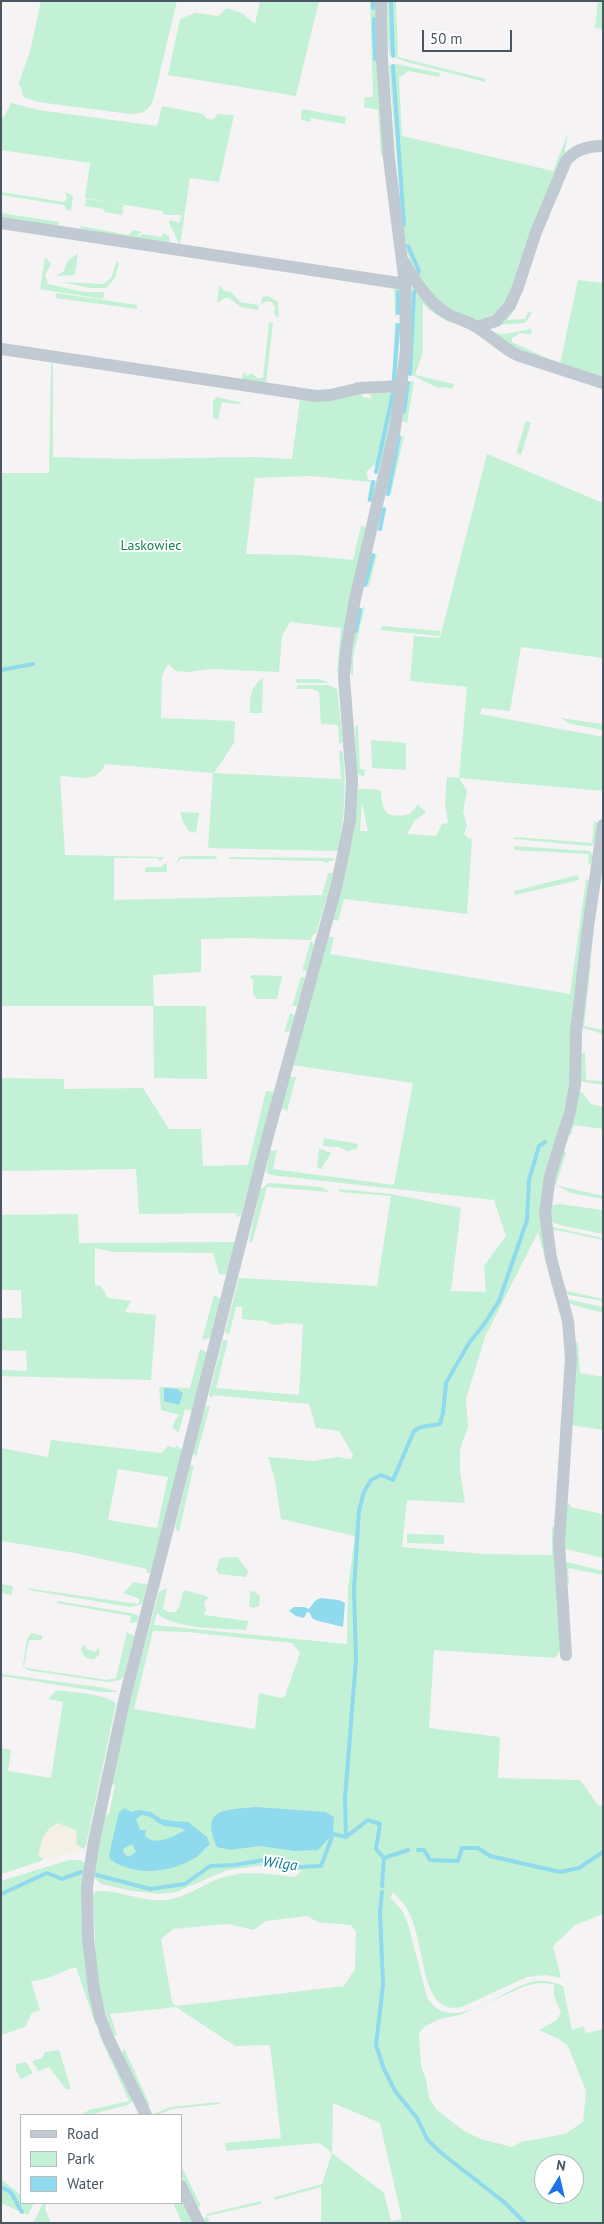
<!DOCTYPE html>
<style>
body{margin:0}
#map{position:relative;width:604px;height:2224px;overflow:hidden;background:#f5f3f3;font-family:"PT Sans",sans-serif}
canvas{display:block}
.frame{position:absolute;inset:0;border:2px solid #4a5661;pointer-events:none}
.legend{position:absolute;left:20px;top:2114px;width:162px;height:90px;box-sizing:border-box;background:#fff;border:1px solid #b7bbc0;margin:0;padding:6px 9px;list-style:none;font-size:15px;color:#4a5661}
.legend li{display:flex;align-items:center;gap:10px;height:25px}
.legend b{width:25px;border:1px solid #b7bbc0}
.north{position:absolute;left:534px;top:2154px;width:50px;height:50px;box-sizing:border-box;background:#fff;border:1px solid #b7bbc0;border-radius:50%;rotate:9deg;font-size:14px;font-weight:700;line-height:20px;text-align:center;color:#4a5661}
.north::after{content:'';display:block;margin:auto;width:18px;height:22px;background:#1a73e8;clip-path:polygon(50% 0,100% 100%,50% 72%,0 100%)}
.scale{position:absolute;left:422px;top:30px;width:90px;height:22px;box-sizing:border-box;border:2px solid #4a5661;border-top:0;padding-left:6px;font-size:15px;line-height:18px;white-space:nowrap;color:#4a5661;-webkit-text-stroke:4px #fff;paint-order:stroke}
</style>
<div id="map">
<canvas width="604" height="2224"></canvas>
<div class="frame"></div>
<ul class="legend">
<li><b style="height:6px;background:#c1cad2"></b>Road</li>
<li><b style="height:14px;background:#c3f1d5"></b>Park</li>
<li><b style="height:14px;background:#90daee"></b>Water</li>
</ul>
<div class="north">N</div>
<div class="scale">50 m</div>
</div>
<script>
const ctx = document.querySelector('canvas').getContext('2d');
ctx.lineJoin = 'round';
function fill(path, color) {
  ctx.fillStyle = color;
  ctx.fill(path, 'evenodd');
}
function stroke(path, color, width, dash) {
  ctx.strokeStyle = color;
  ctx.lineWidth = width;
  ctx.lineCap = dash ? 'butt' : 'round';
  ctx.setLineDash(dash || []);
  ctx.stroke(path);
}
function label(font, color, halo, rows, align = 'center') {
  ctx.font = font + ' "PT Sans",sans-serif';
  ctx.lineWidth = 4;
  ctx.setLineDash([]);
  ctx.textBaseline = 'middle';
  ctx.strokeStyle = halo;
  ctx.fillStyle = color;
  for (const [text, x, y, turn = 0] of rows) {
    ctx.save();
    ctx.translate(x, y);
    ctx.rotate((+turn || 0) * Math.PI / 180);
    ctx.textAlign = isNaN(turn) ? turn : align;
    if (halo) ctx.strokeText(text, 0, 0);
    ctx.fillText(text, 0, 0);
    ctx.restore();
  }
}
fill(new Path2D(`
 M 41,1 L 177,1 L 154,97 C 151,109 143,115 130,114 L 38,102 L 24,97 L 19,83 L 30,51 Z
 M 260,1 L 319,1 L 296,96 L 168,75 L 180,19 L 195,13 L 219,16 L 226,8 L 242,13 L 255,24 Z
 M 370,1 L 376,1 L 383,154 L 381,155 L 378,110 L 364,107 L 365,97 L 373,97 Z
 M 387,1 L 396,1 L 398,57 L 486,79 L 485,82 L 407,62 L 389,55 Z
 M 598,1 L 603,1 L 603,29 L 595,28 Z
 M 396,64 L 440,73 L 439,77 L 408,71 L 399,78 L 402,136 L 553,171 L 568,133 L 564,156 L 512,293 L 494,318 L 475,322 L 437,303 L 411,265 L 407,252 L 401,210 L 389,65 Z
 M 11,103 L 38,110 L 157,126 L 162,106 L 203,114 L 206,118 L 212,120 L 218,114 L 234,115 L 219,182 L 190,178 L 180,245 L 169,223 L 170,220 L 179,223 L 182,215 L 164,215 L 162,211 L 85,198 L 90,163 L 1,150 L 1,116 L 4,117 Z
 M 302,109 L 346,117 L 345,124 L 311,118 L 310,122 L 301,120 Z
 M 1,192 L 64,202 L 67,199 L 65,192 L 73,196 L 71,211 L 67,210 L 64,205 L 1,195 Z
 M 86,199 L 124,204 L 122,215 L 104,212 L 104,209 L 85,206 Z
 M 1,213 L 59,222 L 58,227 L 1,220 Z
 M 81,226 L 128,235 L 134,230 L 142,232 L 137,235 L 138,236 L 143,234 L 161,237 L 164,233 L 169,236 L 170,243 L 80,229 Z
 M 78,253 L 75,275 L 57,276 L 57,275 L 63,272 L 68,261 Z
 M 45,257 L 51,264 L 45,275 L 48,284 L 84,292 L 104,292 L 103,299 L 40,289 Z
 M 117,261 L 119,263 L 115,278 L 106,288 L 91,288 L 61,282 L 104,284 L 111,278 Z
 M 532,261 L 515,309 L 507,320 L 525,319 L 528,312 L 532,313 L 525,323 L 498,325 Z
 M 307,275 L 399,289 L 400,313 L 395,316 L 394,289 Z
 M 578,280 L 603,283 L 603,380 L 523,355 L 495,333 L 506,334 L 531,329 L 532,334 L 520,333 L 512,338 L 512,342 L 560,364 Z
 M 219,286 L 225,291 L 231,292 L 240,302 L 259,305 L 258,310 L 241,307 L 229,298 L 225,298 L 217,303 Z
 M 411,286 L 450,321 L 450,323 L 429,310 L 423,303 L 423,352 L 415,375 L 454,384 L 452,389 L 445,387 L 438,388 L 408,373 Z
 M 56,293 L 137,305 L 137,309 L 56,298 Z
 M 268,296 L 278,302 L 279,318 L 274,314 L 275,307 L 272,302 L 266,301 L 261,305 L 262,297 Z
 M 395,322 L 401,324 L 396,380 L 392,383 L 355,384 L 355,382 L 387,382 L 392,380 Z
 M 269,323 L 273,323 L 266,383 L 244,380 L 242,377 L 244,372 L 247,376 L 252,373 L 257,378 L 263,378 Z
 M 53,359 L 53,457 L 130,459 L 257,457 L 292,459 L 300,399 L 362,393 L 362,397 L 369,398 L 370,402 L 371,396 L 368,394 L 392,392 L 395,395 L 382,465 L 374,465 L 366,472 L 368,480 L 377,481 L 373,501 L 367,500 L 371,482 L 311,476 L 255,478 L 246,554 L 301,555 L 353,560 L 361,526 L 367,528 L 339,672 L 337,673 L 341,628 L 290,622 L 282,636 L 279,672 L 211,669 L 188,672 L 176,671 L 168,664 L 162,676 L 161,718 L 235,721 L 234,743 L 214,773 L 341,779 L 339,750 L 343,752 C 346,786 345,818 338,851 L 208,848 L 213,773 L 105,764 C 96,785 79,776 60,776 L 65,855 L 164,857 L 160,861 L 157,858 L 114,858 L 114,900 L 322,895 L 328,873 L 334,873 L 316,933 L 312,936 L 311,940 L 314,945 L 307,971 L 302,971 L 311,940 L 245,938 L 201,939 L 201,972 L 153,975 L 154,1006 L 206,1006 L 207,1079 L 154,1078 L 153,1006 L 1,1006 L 1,473 L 49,473 L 51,365 Z
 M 411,381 L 414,382 L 407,423 L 400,420 L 406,383 Z
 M 217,397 L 243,403 L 236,404 L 222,402 L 218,420 L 213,417 L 213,401 Z
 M 526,421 L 531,423 L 521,455 L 516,453 Z
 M 398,436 L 404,437 L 390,497 L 387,488 Z
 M 487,454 L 603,503 L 603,658 L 521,647 L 510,711 L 482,708 L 480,714 L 603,737 L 603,791 L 459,778 L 467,791 L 463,812 L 467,825 L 464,834 L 468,838 L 472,839 L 467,914 L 344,899 L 338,921 L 332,919 L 354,831 L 358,789 L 373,789 L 381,791 C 382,813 387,819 410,814 L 418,804 L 426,813 L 415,820 L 407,834 L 436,836 L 442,824 L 448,823 L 445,803 L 447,777 L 459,778 L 467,687 L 410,681 L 414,636 L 440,638 ZM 362,803 L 368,831 L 360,831 Z
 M 377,554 L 369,587 L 363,583 L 371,555 Z
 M 365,607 L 353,656 L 353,676 L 351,674 L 351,654 L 358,609 Z
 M 382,626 L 441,631 L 439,636 L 380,630 Z
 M 263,678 L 262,713 L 250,713 C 250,697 250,687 263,678 Z
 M 295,679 L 320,679 L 329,683 L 296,683 Z
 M 298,685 L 329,685 L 337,689 L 343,742 L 339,744 L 338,725 L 321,724 L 319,692 L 313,689 L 297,689 Z
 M 560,718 L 603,724 L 603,730 L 571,724 Z
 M 358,725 L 360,769 L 365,770 L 364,777 L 356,773 L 355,727 Z
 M 371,740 L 406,743 L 406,770 L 372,768 Z
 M 180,812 L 199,813 L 196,833 L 189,831 L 183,822 Z
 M 594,821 L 599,823 L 594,844 L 591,846 L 514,839 L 515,837 L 592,843 Z
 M 514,846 L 589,851 L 593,855 L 592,863 L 588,864 L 589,854 L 514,850 Z
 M 186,856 L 215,856 L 218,859 L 180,859 L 176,864 L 179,857 Z
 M 230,857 L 331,858 L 336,859 L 325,863 L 324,861 L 228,859 Z
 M 164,864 L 167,864 L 167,872 L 145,872 L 146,867 L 161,867 Z
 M 578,875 L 579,880 L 515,895 L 514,891 Z
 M 586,879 L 589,881 L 571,1081 L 546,1180 L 558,1295 L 555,1298 L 538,1232 L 485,1337 L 466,1399 L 468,1427 L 460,1449 L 460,1471 L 465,1503 L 407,1500 L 402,1547 L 484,1554 L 552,1555 L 552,1526 L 556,1529 L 561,1649 L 555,1658 L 434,1650 L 429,1728 L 500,1737 L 498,1778 L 580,1780 L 598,1805 L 603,1806 L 603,1914 L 575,1925 L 553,1946 L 561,1978 L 547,1975 L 527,1977 L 462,2007 C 455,2008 449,2009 443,2005 C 415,1987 428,1917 392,1892 L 391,1898 L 403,1912 L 408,1924 L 427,1997 C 451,2039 504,1986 536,1981 C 545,1980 554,1982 563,1986 L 572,2030 L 583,2026 L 586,2033 L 603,2029 L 603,2223 L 321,2223 L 321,2187 L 274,2200 L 275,2197 L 322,2184 L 332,2153 L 320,2143 L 226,2151 L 225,2143 L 281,2138 L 270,2045 L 235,2046 L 176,2007 L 110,2014 L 117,2035 L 113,2036 L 97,1984 L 93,1897 L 94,1893 L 98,1891 C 120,1890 142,1902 166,1900 C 184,1898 199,1887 216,1880 C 241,1869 270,1874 295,1877 L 302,1871 L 258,1866 L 227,1870 L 176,1892 L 159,1894 L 133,1891 L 101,1884 L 94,1877 L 104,1815 L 109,1814 L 115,1785 L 111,1784 L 120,1737 L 159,1592 L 167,1588 L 163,1609 L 168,1612 L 176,1612 L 179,1607 L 184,1590 L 209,1597 L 204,1602 L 206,1610 L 204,1615 L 248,1621 L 246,1630 C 222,1628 174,1630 157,1613 L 154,1625 L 347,1644 L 348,1588 L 355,1536 L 281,1519 L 275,1480 L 268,1457 L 313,1461 L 337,1457 L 351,1459 L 353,1455 L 339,1431 L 316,1428 L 309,1404 L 213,1395 L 212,1398 L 209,1395 L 223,1340 L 228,1340 L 216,1388 L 299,1395 L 303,1324 L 288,1323 L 274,1325 L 265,1321 L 242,1319 L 242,1307 L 236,1307 L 229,1335 L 225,1332 L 239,1278 L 377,1286 L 391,1196 L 340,1192 L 339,1189 L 391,1194 L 461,1208 L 451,1291 L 486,1292 L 484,1266 L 506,1236 L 494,1200 L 270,1175 L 266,1172 L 270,1151 L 277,1150 L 273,1169 L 394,1185 L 413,1083 L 292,1065 L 327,937 L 334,937 L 330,954 L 570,994 ZM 153,1631 L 188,1632 L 292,1643 L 300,1653 L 285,1696 L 281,1698 L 259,1693 L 255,1729 L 134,1709 ZM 307,1916 L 318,1922 L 351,1925 L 356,1932 L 355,1969 L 344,1986 L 176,2006 L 172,2002 L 161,1939 L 173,1929 L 228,1924 L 254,1930 L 266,1921 ZM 540,1983 L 554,1984 L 554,1996 L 561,2013 L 557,2020 L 539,2030 L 559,2039 L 568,2046 L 586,2091 L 583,2122 L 565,2134 L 521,2142 L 512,2147 L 481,2139 L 464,2131 L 436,2109 L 429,2098 L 426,2079 L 421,2066 L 419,2033 L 425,2026 L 440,2019 L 460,2015 L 525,1986 ZM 333,2103 L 380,2123 L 402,2219 L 391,2221 L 384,2193 L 332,2153 ZM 544,2164 L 574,2164 L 574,2194 L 544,2194 Z
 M 589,961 L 591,962 L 584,1026 L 603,1030 L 603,1034 L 583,1028 L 580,1024 Z
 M 251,975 L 282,976 L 277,999 L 257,999 L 253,994 L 253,979 L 250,979 Z
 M 301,977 L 305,978 L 297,1006 L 292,1006 Z
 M 290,1013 L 295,1016 L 290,1031 L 284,1033 Z
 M 585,1052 L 586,1080 L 603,1081 L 603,1085 L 579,1081 L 579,1055 Z
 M 290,1077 L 296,1077 L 287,1111 L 280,1107 Z
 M 1,1078 L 64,1079 L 64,1089 L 143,1088 L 169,1129 L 201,1129 L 203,1166 L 248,1165 L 266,1091 L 274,1092 L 241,1215 L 236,1217 L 237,1213 L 139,1214 L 136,1169 L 1,1171 Z
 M 577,1092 L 582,1092 L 591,1104 L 603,1107 L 603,1129 L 574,1125 L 571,1135 L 567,1133 Z
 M 324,1138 L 358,1144 L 357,1149 L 347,1151 L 339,1147 L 323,1146 Z
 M 319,1148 L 331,1153 L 321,1169 L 317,1167 Z
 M 561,1150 L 566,1152 L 556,1185 L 603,1196 L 603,1199 L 571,1193 L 554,1184 Z
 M 269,1183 L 321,1187 L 330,1192 L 267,1187 L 252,1243 L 249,1241 L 260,1190 Z
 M 559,1204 L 603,1210 L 603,1234 L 560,1225 L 551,1221 L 549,1206 Z
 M 78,1214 L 79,1243 L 236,1242 L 226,1275 L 219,1274 L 213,1253 L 113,1252 L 95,1248 L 95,1285 L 101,1286 L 108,1298 L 131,1301 L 125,1312 L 156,1315 L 151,1380 L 1,1376 L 1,1370 L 27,1371 L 26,1351 L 1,1350 L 1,1318 L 22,1318 L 21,1290 L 1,1290 L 1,1215 Z
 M 548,1226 L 603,1238 L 603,1240 L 551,1229 Z
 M 564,1284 L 567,1291 L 603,1299 L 603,1301 L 569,1295 L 563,1290 Z
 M 214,1295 L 221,1299 L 211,1337 L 202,1340 Z
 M 567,1299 L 603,1307 L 603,1313 L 567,1303 Z
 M 578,1342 L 580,1373 L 603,1377 L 603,1430 L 571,1425 L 573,1344 Z
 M 200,1349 L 207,1353 L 193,1411 L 185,1409 L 179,1432 L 176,1431 C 170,1426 175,1419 180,1415 L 161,1410 L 159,1387 L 190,1388 Z
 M 210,1406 L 196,1457 L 193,1453 L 205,1407 Z
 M 51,1440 L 161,1453 L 168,1446 L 175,1448 L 176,1445 L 183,1451 L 152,1570 L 150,1573 L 146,1573 L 147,1569 L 75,1553 L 1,1541 L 1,1448 L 48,1457 ZM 118,1469 L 168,1477 L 157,1528 L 108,1520 Z
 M 194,1465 L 179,1532 L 175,1528 L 190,1466 Z
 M 565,1503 L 570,1504 L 570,1507 L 603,1514 L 603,1558 L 562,1548 Z
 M 407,1534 L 444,1535 L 444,1544 L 407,1543 Z
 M 237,1557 L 248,1571 L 246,1577 L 219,1574 L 216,1569 L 220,1558 Z
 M 567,1562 L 603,1571 L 603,1575 L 568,1568 L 569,1583 L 564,1581 L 565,1563 Z
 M 134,1582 L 143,1584 L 144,1583 L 147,1585 L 142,1604 L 130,1607 L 29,1590 L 26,1588 L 138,1604 L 140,1599 L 123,1593 Z
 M 1,1584 L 13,1586 L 12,1595 L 1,1593 Z
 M 254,1591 L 260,1596 L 259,1606 L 253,1608 L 249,1606 L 250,1592 Z
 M 57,1601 L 131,1613 L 139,1616 L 137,1622 L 130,1623 L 131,1616 L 57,1603 Z
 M 127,1632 L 134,1636 L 124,1676 L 120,1680 L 108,1682 L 27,1670 L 23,1665 L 27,1639 L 31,1633 L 43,1636 L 41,1640 L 29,1640 L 24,1666 L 27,1668 L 107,1680 L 116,1678 Z
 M 84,1645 L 86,1646 L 86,1649 L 96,1652 L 97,1648 L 99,1649 L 100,1653 C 95,1663 82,1660 81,1648 Z
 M 1,1674 L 105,1688 L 118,1692 L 103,1692 L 1,1676 Z
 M 57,1690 C 71,1692 108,1694 116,1704 L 86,1845 L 84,1849 L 77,1845 L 40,1856 L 44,1860 L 1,1874 L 1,1748 L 11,1750 L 8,1771 L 51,1778 L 63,1702 L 48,1699 Z
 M 69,1860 L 80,1860 L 85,1863 L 97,2021 L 96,2026 L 76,1967 C 58,1972 51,1980 31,1981 L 40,2010 L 32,2013 L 25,2027 L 1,2035 L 1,1881 Z
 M 98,2032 L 101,2033 L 132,2098 L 132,2102 L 127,2105 L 89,2115 L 81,2115 L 89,2110 L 129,2101 Z
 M 124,2048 L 150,2105 L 147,2106 L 122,2054 Z
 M 59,2050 L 71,2089 L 66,2089 L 49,2067 L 38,2071 L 32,2061 L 42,2058 L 45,2052 Z
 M 26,2062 L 33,2073 L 21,2079 L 16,2070 L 16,2064 Z
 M 219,2102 L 220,2104 L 172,2109 L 157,2115 L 151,2115 L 171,2107 Z
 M 181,2165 L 201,2206 L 197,2208 L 181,2176 Z
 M 1,2179 L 21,2195 L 21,2203 L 34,2203 L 28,2215 L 1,2203 Z
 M 181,2198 L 193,2223 L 182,2223 L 173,2203 L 181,2203 Z
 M 261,2201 L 261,2204 L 207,2216 L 210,2223 L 203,2222 L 207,2214 Z
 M 43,2203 L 46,2203 L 45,2209 L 51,2223 L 33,2223 Z`), '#c3f1d5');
fill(new Path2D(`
 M 58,1823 L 76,1830 L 77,1845 L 84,1849 L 44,1860 L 38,1855 C 42,1840 43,1830 58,1823 Z`), '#f5f0e5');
fill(new Path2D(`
 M 164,1388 L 177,1389 L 183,1393 L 179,1405 L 164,1401 Z
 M 320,1598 L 339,1600 L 345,1603 L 343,1627 L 315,1620 L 312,1618 L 310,1613 L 307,1612 L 304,1618 L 296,1616 L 289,1611 L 294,1607 L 304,1607 L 309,1609 L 315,1601 Z
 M 256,1807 L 325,1812 L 334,1817 L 333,1834 L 318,1850 L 295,1851 L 259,1846 L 230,1850 L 217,1847 C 199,1807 227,1810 256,1807 Z
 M 125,1808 L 131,1812 L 138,1810 L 151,1812 L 161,1819 L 171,1821 L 188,1822 L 207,1837 L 210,1845 C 203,1848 202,1854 195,1858 C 170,1873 134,1877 110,1859 L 109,1855 L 119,1812 ZM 142,1815 C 156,1817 155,1823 165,1826 C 172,1828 179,1826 185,1830 C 174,1836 156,1847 145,1836 L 146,1830 L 140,1830 L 136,1819 ZM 132,1844 L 136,1852 L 128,1857 L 123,1852 L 124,1848 Z`), '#90daee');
stroke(new Path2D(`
 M 373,1 L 373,8
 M 391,1 L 393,56
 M 374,19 L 374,25
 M 374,27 L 375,59
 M 393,66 L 404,225
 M 408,246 L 419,271 L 418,273
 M 398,313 L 398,292
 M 410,374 L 414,292
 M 394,379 L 398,325
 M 404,412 L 408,383
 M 376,472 L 393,393
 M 388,494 L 399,437
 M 370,500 L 373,482
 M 380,529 L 384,509
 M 365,585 L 373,555
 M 356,631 L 360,610
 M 1,670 L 33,664
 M 346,1837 L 345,1799 L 356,1659 L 354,1589 L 359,1510 L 364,1492 L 371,1480 L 381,1475 L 393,1480 L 414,1431 L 421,1427 L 440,1424 L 443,1413 L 446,1383 L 469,1343 L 485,1323 L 499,1301 L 527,1220 L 529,1180 L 539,1146 L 545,1142
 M 418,1850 L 424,1850 L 430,1860 L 458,1861 L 462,1848 L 478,1848 L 490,1856 L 560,1872 L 579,1868 L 603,1852
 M 384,1858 L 408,1850
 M 97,1875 L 150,1889 L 185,1884 L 210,1866 L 235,1865 L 264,1860 L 301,1867 L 321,1866 L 333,1834 L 346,1837 L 368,1820 L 380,1824 L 376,1849 L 384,1858
 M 382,1886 L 384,1858
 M 382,1892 L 380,1912 L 383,1985 L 376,2045 L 384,2069 L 395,2091 L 417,2118 L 427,2139 L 440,2152 L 504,2202 L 525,2223
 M 1,1894 L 47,1873 L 62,1879 L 81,1872
 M 1,2188 C 14,2189 15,2203 22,2212`), '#90daee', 4);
stroke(new Path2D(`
 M 1,223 L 405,284
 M 404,262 C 415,281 428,302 446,313 C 456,319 469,321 478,328 C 492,337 502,347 517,355 L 603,383
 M 477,327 L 496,321 L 510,305 L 518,287 L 536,232 L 566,161 C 575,149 589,146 603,146
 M 2,349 L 316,396 L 331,395 L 360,388 L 402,386
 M 566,1655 L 559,1543 L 571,1358 L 568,1321 L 551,1258 L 545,1213 L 550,1176 L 570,1112 L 575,1085 L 576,1032 L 588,927 L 603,825
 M 146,2115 L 109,2040 L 100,2017 L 94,1990 L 88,1938 L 87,1887 L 94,1841 L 125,1697 L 267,1139 L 337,884 L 350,820 L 352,782 L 344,677 L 346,651 L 355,599 L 395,428 L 406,350 L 405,284 L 389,159 L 382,60 L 381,1
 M 181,2186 L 199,2223`), '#c1cad2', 12);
label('14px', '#17864f', '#fff', [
 ["Laskowiec",151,546]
]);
label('italic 15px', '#0c7c9b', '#fff', [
 ["Wilga",280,1864,7]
]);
</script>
